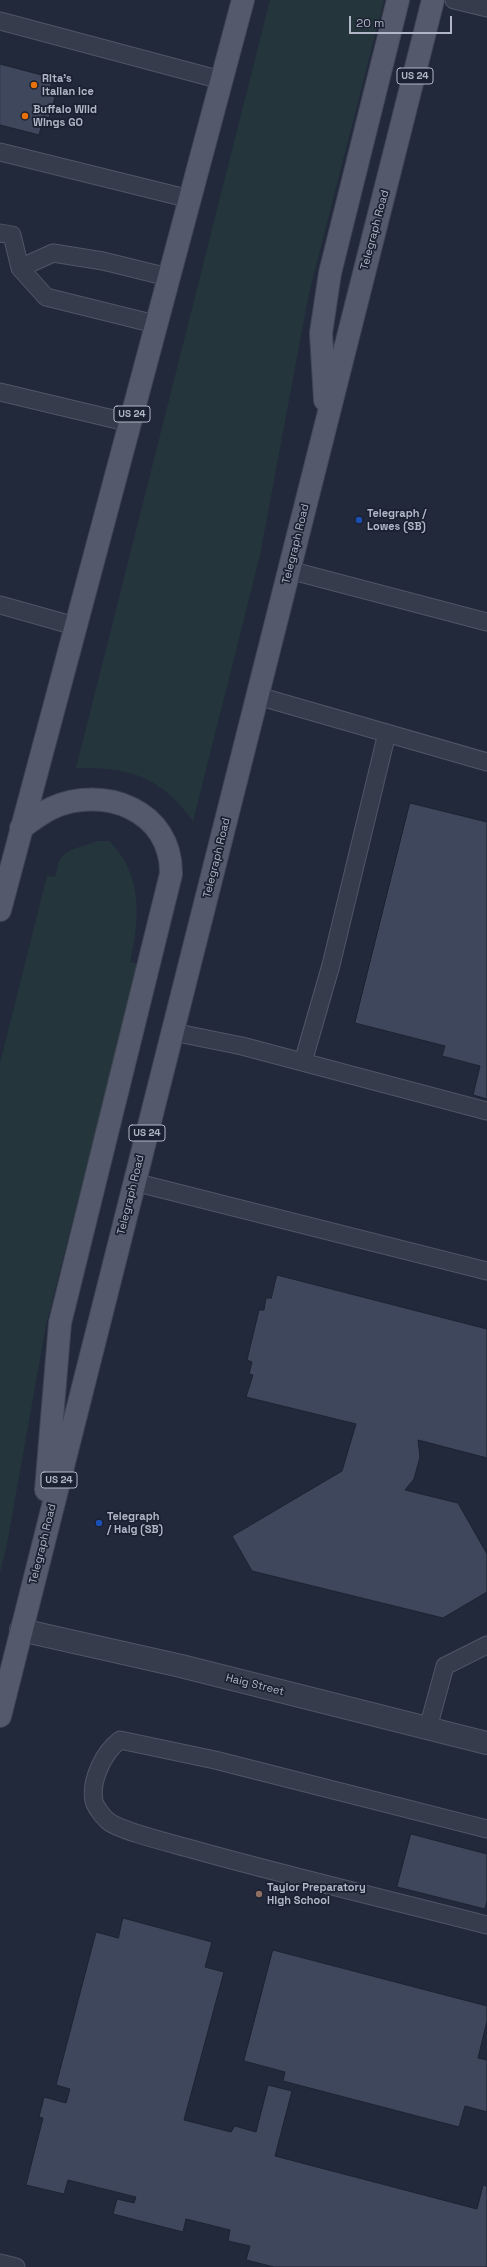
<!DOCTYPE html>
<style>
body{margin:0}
#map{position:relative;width:487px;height:2267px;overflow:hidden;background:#22293b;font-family:"Space Grotesk",sans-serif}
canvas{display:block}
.scale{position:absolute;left:349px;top:16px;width:103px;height:18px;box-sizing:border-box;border:2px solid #b1b6c7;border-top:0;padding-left:5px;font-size:12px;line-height:14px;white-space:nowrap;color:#b1b6c7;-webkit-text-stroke:3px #1b2130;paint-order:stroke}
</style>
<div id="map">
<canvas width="487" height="2267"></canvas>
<div class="scale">20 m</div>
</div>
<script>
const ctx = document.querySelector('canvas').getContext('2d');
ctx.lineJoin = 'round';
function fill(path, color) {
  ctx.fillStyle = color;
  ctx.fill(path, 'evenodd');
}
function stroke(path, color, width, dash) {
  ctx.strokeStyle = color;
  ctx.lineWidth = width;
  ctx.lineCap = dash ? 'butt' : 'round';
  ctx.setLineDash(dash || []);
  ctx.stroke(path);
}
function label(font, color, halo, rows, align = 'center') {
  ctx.font = font + ' "Space Grotesk",sans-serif';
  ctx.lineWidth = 3.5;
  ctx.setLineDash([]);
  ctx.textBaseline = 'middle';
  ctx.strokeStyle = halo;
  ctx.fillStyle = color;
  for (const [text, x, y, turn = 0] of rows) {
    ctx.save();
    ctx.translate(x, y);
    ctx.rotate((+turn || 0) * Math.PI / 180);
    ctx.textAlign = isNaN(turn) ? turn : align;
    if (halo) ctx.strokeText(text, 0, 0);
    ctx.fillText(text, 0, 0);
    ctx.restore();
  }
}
fill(new Path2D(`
 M 270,0 L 384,0 L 309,293 L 260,555 L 193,821 C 160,776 130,767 76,768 Z
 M 98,841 L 109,841 C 143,874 140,920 130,962 L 138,964 L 46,1325 L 7,1544 L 0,1573 L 0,1063 L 47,876 L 55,877 C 57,872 57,866 59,861 C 65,849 87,845 98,841 Z`), '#24363c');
const building = new Path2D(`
 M 0,64 L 53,78 L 48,95 L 55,97 L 49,118 L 44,116 L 39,135 L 0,125 Z
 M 410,803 L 487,822 L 487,1099 L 473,1095 L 480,1066 L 442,1056 L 445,1046 L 355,1023 Z
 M 277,1275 L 487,1329 L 487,1458 L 418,1440 L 420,1457 L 414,1479 L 405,1490 L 458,1503 L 487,1554 L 487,1592 L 443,1618 L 252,1571 L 232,1536 L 342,1471 L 356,1424 L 246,1397 L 253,1375 L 249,1374 L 252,1362 L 247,1360 L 259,1310 L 264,1310 L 266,1298 L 271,1298 Z
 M 411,1834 L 487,1854 L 487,1901 L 485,1909 L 397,1887 Z
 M 123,1918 L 212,1942 L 205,1967 L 224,1972 L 184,2120 L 231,2132 L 235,2126 L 256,2132 L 268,2085 L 292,2091 L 275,2156 L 477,2209 L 483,2185 L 487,2186 L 487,2267 L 274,2267 L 246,2260 L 250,2246 L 228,2241 L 230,2230 L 186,2219 L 183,2232 L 113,2214 L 117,2199 L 134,2203 L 136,2197 L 68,2180 L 64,2194 L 26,2185 L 43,2118 L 39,2117 L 44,2097 L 66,2103 L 70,2089 L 56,2085 L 96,1932 L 118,1938 Z
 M 273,1950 L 487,2006 L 487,2021 L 478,2058 L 487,2060 L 487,2112 L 465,2106 L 459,2127 L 283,2081 L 285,2072 L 244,2061 Z`);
fill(building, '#3e475b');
stroke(building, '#1d2332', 1);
const service = new Path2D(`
 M 454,0 L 487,8
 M 0,21 L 221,80
 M 0,152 L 190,199
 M 0,233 L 12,235 L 20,268 L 46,297 L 155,324
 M 20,268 L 53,253 L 103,261 L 168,277
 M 0,392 L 130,423
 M 289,570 L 487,622
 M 0,605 L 75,626
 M 258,696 L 487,762
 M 173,1032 L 242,1046 L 487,1111
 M 303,1062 L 331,965 L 387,733
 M 134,1182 L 487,1271
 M 428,1728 L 445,1666 L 487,1645
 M 487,1829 L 215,1760 L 120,1740 C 104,1752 90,1780 94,1801 C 95,1806 103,1817 108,1821 C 120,1831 170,1843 188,1848 C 287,1876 387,1899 487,1925
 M 0,2263 L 16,2267`);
const minor = new Path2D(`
 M 21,1630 L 181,1666 L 487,1743`);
const primary = new Path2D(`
 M 325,400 L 321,333 L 330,273 L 398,0
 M 21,828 C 31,821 41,813 52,808 C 104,785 172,810 171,874 L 60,1323 L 46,1490
 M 0,910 L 243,0
 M 0,1716 L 433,0`);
stroke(service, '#515666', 19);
stroke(minor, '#515666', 24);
stroke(primary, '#3f4554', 24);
stroke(service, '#363c4b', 17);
stroke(minor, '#363c4b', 22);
stroke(primary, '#545a6b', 22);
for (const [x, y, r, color] of [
 [34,85,4,"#e8710a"],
 [25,116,4,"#e8710a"],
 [359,520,4,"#1a4fb4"],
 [99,1523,4,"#1a4fb4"],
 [259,1894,4,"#8d6e63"]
]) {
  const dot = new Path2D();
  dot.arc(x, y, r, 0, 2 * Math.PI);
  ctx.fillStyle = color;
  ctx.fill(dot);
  stroke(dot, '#1b2130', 1.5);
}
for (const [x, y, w] of [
 [415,76,36],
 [132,414,36],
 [147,1133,36],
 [59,1480,36]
]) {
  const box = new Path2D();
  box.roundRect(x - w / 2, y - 8, w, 16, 3);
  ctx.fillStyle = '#1b2130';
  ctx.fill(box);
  stroke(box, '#b1b6c7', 1);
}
label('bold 10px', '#b1b6c7', null, [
 ["US 24",415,76],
 ["US 24",132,414],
 ["US 24",147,1133],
 ["US 24",59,1480]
]);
label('bold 11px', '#b1b6c7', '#1b2130', [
 ["Rita's",42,79],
 ["Italian Ice",42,92],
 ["Buffalo Wild",33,110],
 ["Wings GO",33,123],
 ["Telegraph /",367,514],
 ["Lowes (SB)",367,527],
 ["Telegraph",107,1517],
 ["/ Haig (SB)",107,1530],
 ["Taylor Preparatory",267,1888],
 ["High School",267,1901]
], 'left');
label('11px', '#b1b6c7', '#1b2130', [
 ["Telegraph Road",375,230,-75],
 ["Telegraph Road",296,544,-76],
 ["Telegraph Road",217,858,-76],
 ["Telegraph Road",131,1195,-76],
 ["Telegraph Road",43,1544,-76],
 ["Haig Street",255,1685,14]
]);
</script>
